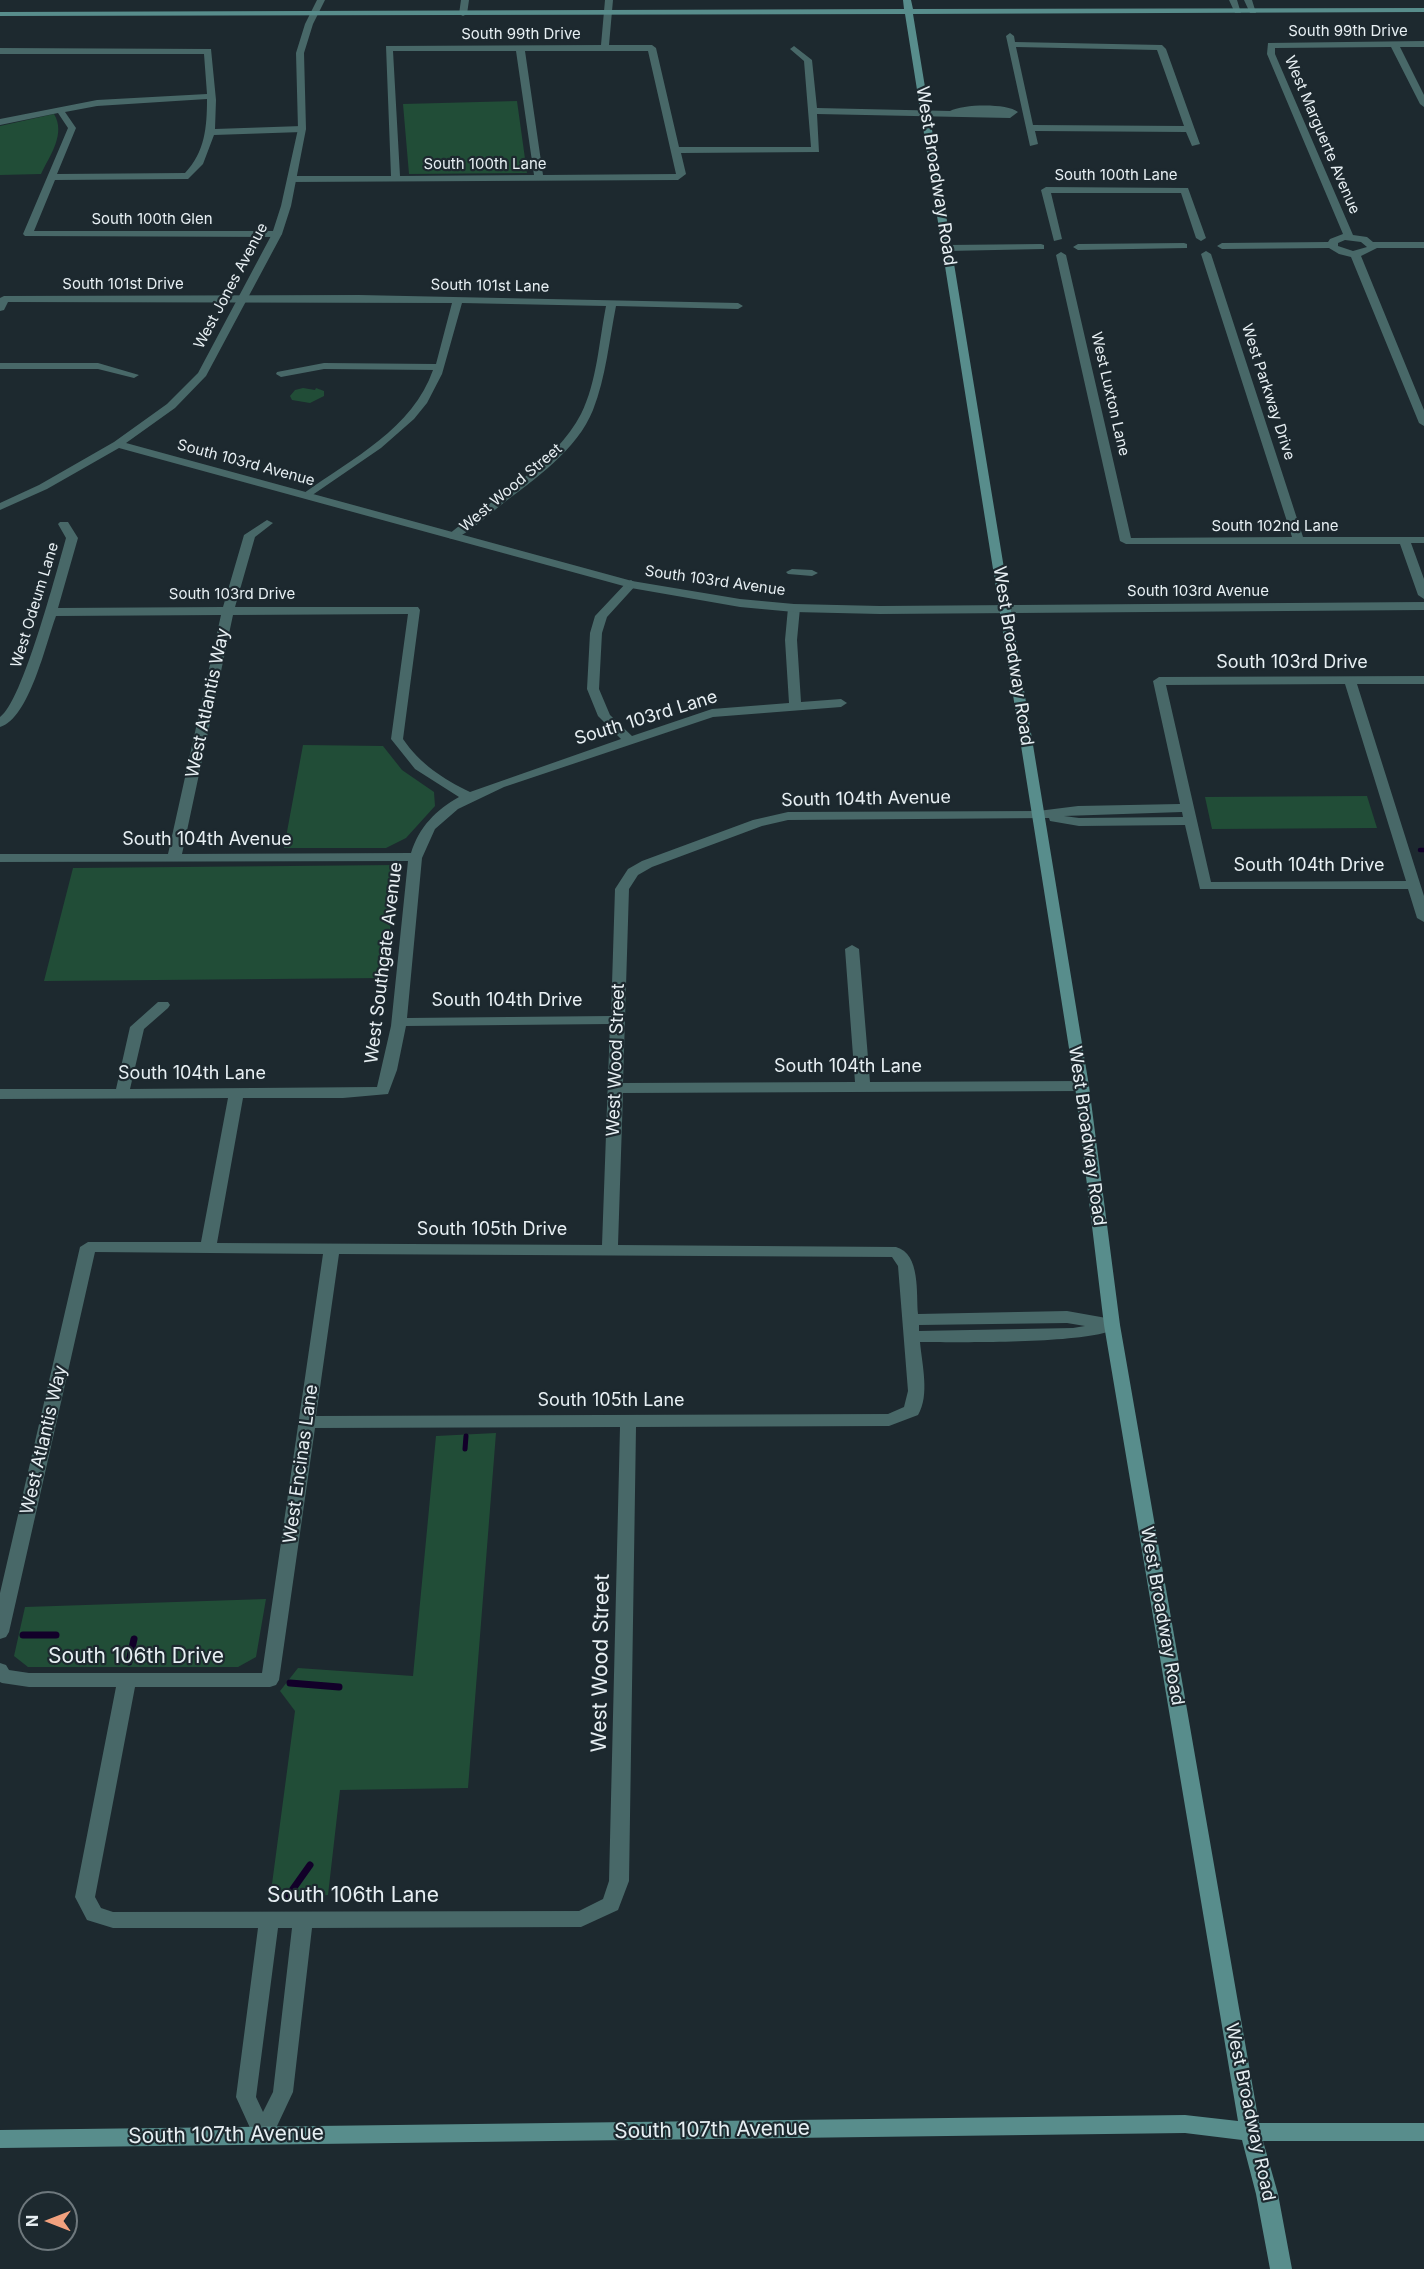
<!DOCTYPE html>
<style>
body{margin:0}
#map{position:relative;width:1424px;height:2269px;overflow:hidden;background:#1d292f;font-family:Inter,sans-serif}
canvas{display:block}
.north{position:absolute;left:18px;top:2191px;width:60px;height:60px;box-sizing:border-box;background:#1d292f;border:2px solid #6e787d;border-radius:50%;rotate:270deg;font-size:16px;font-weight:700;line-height:24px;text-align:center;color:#e7eff3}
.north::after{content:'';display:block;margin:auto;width:21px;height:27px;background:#f2a17e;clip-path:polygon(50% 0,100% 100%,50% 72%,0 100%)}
</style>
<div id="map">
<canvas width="1424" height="2269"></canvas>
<div class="north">N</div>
</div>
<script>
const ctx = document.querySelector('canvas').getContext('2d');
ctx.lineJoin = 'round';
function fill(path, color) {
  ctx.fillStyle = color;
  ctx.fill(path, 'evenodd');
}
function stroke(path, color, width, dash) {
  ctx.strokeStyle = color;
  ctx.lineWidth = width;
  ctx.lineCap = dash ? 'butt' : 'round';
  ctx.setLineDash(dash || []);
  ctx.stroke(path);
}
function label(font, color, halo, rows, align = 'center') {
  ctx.font = font + ' Inter,sans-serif';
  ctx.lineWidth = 4.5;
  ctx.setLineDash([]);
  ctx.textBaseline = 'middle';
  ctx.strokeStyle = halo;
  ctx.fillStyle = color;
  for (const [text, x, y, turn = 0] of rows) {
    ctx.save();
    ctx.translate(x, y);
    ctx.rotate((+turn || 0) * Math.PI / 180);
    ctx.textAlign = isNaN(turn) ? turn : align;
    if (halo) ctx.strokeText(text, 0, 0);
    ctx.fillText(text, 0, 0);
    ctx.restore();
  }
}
fill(new Path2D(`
 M 517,101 L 527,173 L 409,174 L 403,104 Z
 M 54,114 C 66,134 50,155 41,174 L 0,175 L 0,126 Z
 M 303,388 L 315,390 L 316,388 L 324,391 L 324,396 L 310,403 L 292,400 L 290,396 L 295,390 Z
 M 303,745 L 383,746 L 402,770 L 434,792 L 435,806 L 406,838 L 386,848 L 284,848 Z
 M 1367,796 L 1377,828 L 1212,829 L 1205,797 Z
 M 398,865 L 384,978 L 44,981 L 73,868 Z
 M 496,1433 L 468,1788 L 340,1790 L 328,1895 L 270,1899 L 295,1711 L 280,1691 L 298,1668 L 413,1676 L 436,1436 Z
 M 266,1599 L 256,1657 L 238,1667 L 28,1667 L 14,1656 L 25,1607 Z`), '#214d37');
stroke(new Path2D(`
 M 1420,850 L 1424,850`), '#120029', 4.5);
stroke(new Path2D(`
 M 465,1449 L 466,1436`), '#120029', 5);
stroke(new Path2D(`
 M 23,1635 L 56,1635
 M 129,1662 L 134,1639
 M 290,1683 L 339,1687
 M 288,1896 L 310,1865`), '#120029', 7);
fill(new Path2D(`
 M 461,0 L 469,0 L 467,14 L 463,16 L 459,14 Z
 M 605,0 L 613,0 L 609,45 L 652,45 L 656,48 L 679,147 L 811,147 L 804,61 L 790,49 L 794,46 L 812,60 L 817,108 L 950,111 C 963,104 1007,103 1018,112 L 1010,118 L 817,114 L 819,152 L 681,153 L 686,174 L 678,180 L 292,182 L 287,179 L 292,176 L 391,176 L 386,46 L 601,45 ZM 393,51 L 516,51 L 534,175 L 400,176 ZM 525,51 L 648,51 L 676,174 L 543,175 Z
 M 1229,0 L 1237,0 L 1241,13 L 1235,13 Z
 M 1244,0 L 1252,0 L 1256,13 L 1250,13 Z
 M 1010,33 L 1014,36 L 1015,42 L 1162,45 L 1166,49 L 1200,144 L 1192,146 L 1186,132 L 1035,131 L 1038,144 L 1030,146 L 1006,36 ZM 1016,47 L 1157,50 L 1184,126 L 1033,125 Z
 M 1424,41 L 1424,47 L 1400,47 L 1424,95 L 1424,107 L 1420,104 L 1391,47 L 1275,48 L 1275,54 L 1353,235 L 1367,237 L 1373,242 L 1424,242 L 1424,248 L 1377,248 L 1361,256 L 1424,410 L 1424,426 L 1419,423 L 1351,257 L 1339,254 L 1329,248 L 1222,249 L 1217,246 L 1222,243 L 1328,242 L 1330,239 L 1343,234 L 1267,54 L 1268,43 ZM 1345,240 L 1361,242 L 1367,247 L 1353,251 L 1338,246 L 1338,243 Z
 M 0,48 L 211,49 L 216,100 L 215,129 L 302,126 L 306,129 L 302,132 L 214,135 L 203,164 L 188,179 L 55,180 L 34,231 L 277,231 L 282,234 L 277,237 L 25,236 L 23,234 L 68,128 L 58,113 L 0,125 L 0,119 L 97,100 L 207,94 L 204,54 L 0,54 ZM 207,99 C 207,127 205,152 185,173 L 57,174 L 76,128 L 65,112 L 97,106 Z
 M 1046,187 L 1188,188 L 1206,238 L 1201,241 L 1196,238 L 1181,193 L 1051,193 L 1062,239 L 1054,241 L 1041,190 Z
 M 1184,243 L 1187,244 L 1187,248 L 1078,250 L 1073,247 L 1078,244 Z
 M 1041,244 L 1044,245 L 1044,249 L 947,251 L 942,248 L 947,245 Z
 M 1206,251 L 1211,254 L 1303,537 L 1424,537 L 1424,543 L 1411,543 L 1424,579 L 1424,599 L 1418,595 L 1400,544 L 1126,544 L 1120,541 L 1056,255 L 1061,252 L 1066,255 L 1131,538 L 1292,537 L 1201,254 Z
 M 359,295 L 738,303 L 743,306 L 738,309 L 616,306 C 609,341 606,377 593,410 C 577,450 535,479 501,505 C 489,514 467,535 453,539 L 449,538 L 449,534 C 492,500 556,463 581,414 C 597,382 599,341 606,306 L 462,303 L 442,374 L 427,403 L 414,419 L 381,448 L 308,498 L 304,497 L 304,493 C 352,459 413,428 433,370 L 324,369 L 281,377 L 276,374 L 277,372 L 324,363 L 436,364 L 452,303 L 8,302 L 4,310 L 0,311 L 0,298 L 4,296 Z
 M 0,363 L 98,363 L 139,375 L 134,378 L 98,369 L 0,369 Z
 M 267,520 L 273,523 L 255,537 L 235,607 L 418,607 L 420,610 L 403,739 C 420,764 443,779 470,792 L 621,739 L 598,716 L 587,689 L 590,633 L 595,616 L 627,582 L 631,580 L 637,584 L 607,617 L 602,633 L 599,689 L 610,715 L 632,736 L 712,709 L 789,703 L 785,640 L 788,608 L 794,604 L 800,608 L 797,640 L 801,702 L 841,699 L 847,703 L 841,707 L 713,717 L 504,787 L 458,809 L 435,829 L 422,858 L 407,1018 L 611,1016 L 615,889 L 628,869 L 642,861 L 753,820 L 788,812 L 1038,811 L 1078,806 L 1180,804 L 1153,681 L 1159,677 L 1424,676 L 1424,684 L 1357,684 L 1424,896 L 1424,922 L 1417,918 L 1408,889 L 1200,889 L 1185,825 L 1079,826 L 1050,821 L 1049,818 L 788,820 L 762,826 L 652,867 L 638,875 L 629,889 L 623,1083 L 855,1082 L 845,949 L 852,945 L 859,949 L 870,1082 L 1082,1081 L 1089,1086 L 1082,1091 L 623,1093 L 618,1245 L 896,1247 C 921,1254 916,1294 918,1314 L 1067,1311 L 1112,1319 L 1118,1321 L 1120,1325 C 1108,1345 950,1342 920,1342 C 922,1365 930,1395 918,1415 L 889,1426 L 636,1427 L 629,1881 L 618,1910 L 581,1927 L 312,1928 L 293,2092 L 270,2141 L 263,2143 L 256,2141 L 236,2097 L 258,1928 L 113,1928 L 87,1920 L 75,1897 L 116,1687 L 29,1687 L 2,1683 L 0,1682 L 0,1663 L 6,1665 L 9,1670 L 29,1673 L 262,1673 L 323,1254 L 95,1252 L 9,1632 L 6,1637 L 0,1639 L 0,1593 L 80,1247 L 88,1242 L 201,1242 L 228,1098 L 0,1099 L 0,1089 L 116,1089 L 130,1027 L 158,1002 L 168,1002 L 170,1005 L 168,1008 L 144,1029 L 130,1089 L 377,1087 L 391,1026 L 408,861 L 0,862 L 0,854 L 168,854 L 221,615 L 56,616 C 46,643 29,719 0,727 L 0,717 C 22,703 57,570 66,538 L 58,524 L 60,522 L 68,522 L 78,538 L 58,608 L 223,607 L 244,535 ZM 408,614 L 391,739 L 415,769 L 459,797 C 436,810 419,827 411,853 L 182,854 L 233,615 ZM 1345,684 L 1406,881 L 1211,882 L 1166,685 ZM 1182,812 L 1183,817 L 1079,818 L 1064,816 ZM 610,1024 L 602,1245 L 217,1243 L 243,1098 L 343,1098 L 388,1094 L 397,1070 L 406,1026 ZM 339,1254 L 892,1257 L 898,1266 L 908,1391 L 904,1407 L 888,1414 L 316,1416 ZM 1067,1323 L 1085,1326 L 1073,1328 L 919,1331 L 919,1325 ZM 620,1427 L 609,1881 L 603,1899 L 579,1911 L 113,1912 L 101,1908 L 95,1897 L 135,1687 L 270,1687 L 276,1685 L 279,1680 L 315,1428 ZM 278,1928 L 292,1928 L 273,2092 L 263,2112 L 256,2097 Z
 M 792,569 L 812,570 L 818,573 L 812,576 L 788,574 L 786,572 Z`), '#486868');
fill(new Path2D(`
 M 317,0 L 325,0 L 313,24 L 304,53 L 306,129 L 291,206 L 282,234 L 206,376 L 175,408 L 126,443 L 632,581 L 740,599 L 794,604 L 880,606 L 1424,602 L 1424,610 L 880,614 L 794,612 L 740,607 L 631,588 L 119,448 L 47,489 L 0,510 L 0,503 L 39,485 L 114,442 L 167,404 L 198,373 L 272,234 L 281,206 L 298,129 L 296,53 L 305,24 Z`), '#486868');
fill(new Path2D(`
 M 903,0 L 911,0 L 913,9 L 1424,8 L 1424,12 L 913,14 L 1089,1086 L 1120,1325 L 1259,2123 L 1424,2123 L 1424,2141 L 1263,2141 L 1278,2194 L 1292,2269 L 1270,2269 L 1256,2194 L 1242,2140 L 1185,2133 L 0,2148 L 0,2130 L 1185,2115 L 1238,2121 L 1104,1325 L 1075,1086 L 905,14 L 0,16 L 0,12 L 904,9 Z`), '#588d8c');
label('15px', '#e7eff3', '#1d292f', [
 ["South 99th Drive",1348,31],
 ["South 99th Drive",521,34],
 ["West Marguerte Avenue",1322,135,67],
 ["South 100th Lane",485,164],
 ["South 100th Lane",1116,175],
 ["South 100th Glen",152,219],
 ["South 101st Drive",123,284],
 ["West Jones Avenue",231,286,-62],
 ["South 101st Lane",490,286,1],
 ["West Parkway Drive",1268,392,72],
 ["West Luxton Lane",1110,394,77],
 ["South 103rd Avenue",246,463,15],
 ["West Wood Street",511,488,-40],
 ["South 102nd Lane",1275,526],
 ["South 103rd Avenue",715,581,8],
 ["South 103rd Avenue",1198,591],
 ["South 103rd Drive",232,594],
 ["West Odeum Lane",35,605,-73]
]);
label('18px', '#e7eff3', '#1d292f', [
 ["West Broadway Road",936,176,81],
 ["West Broadway Road",1013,656,81],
 ["South 103rd Drive",1292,663],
 ["West Atlantis Way",208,703,-78],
 ["South 103rd Lane",646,718,-17],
 ["South 104th Avenue",866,799,-1],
 ["South 104th Avenue",207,840],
 ["South 104th Drive",1309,866],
 ["West Southgate Avenue",384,963,-83],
 ["South 104th Drive",507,1001],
 ["West Wood Street",616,1060,-88],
 ["South 104th Lane",848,1067],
 ["South 104th Lane",192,1074],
 ["West Broadway Road",1087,1136,82],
 ["South 105th Drive",492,1230],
 ["South 105th Lane",611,1401],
 ["West Atlantis Way",44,1440,-77],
 ["West Encinas Lane",301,1464,-82],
 ["West Broadway Road",1162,1616,80],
 ["West Broadway Road",1250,2112,78]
]);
label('21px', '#e7eff3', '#1d292f', [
 ["South 106th Drive",136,1657],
 ["West Wood Street",601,1663,-89],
 ["South 106th Lane",353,1896],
 ["South 107th Avenue",712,2130,-1],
 ["South 107th Avenue",226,2135,-1]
]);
</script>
